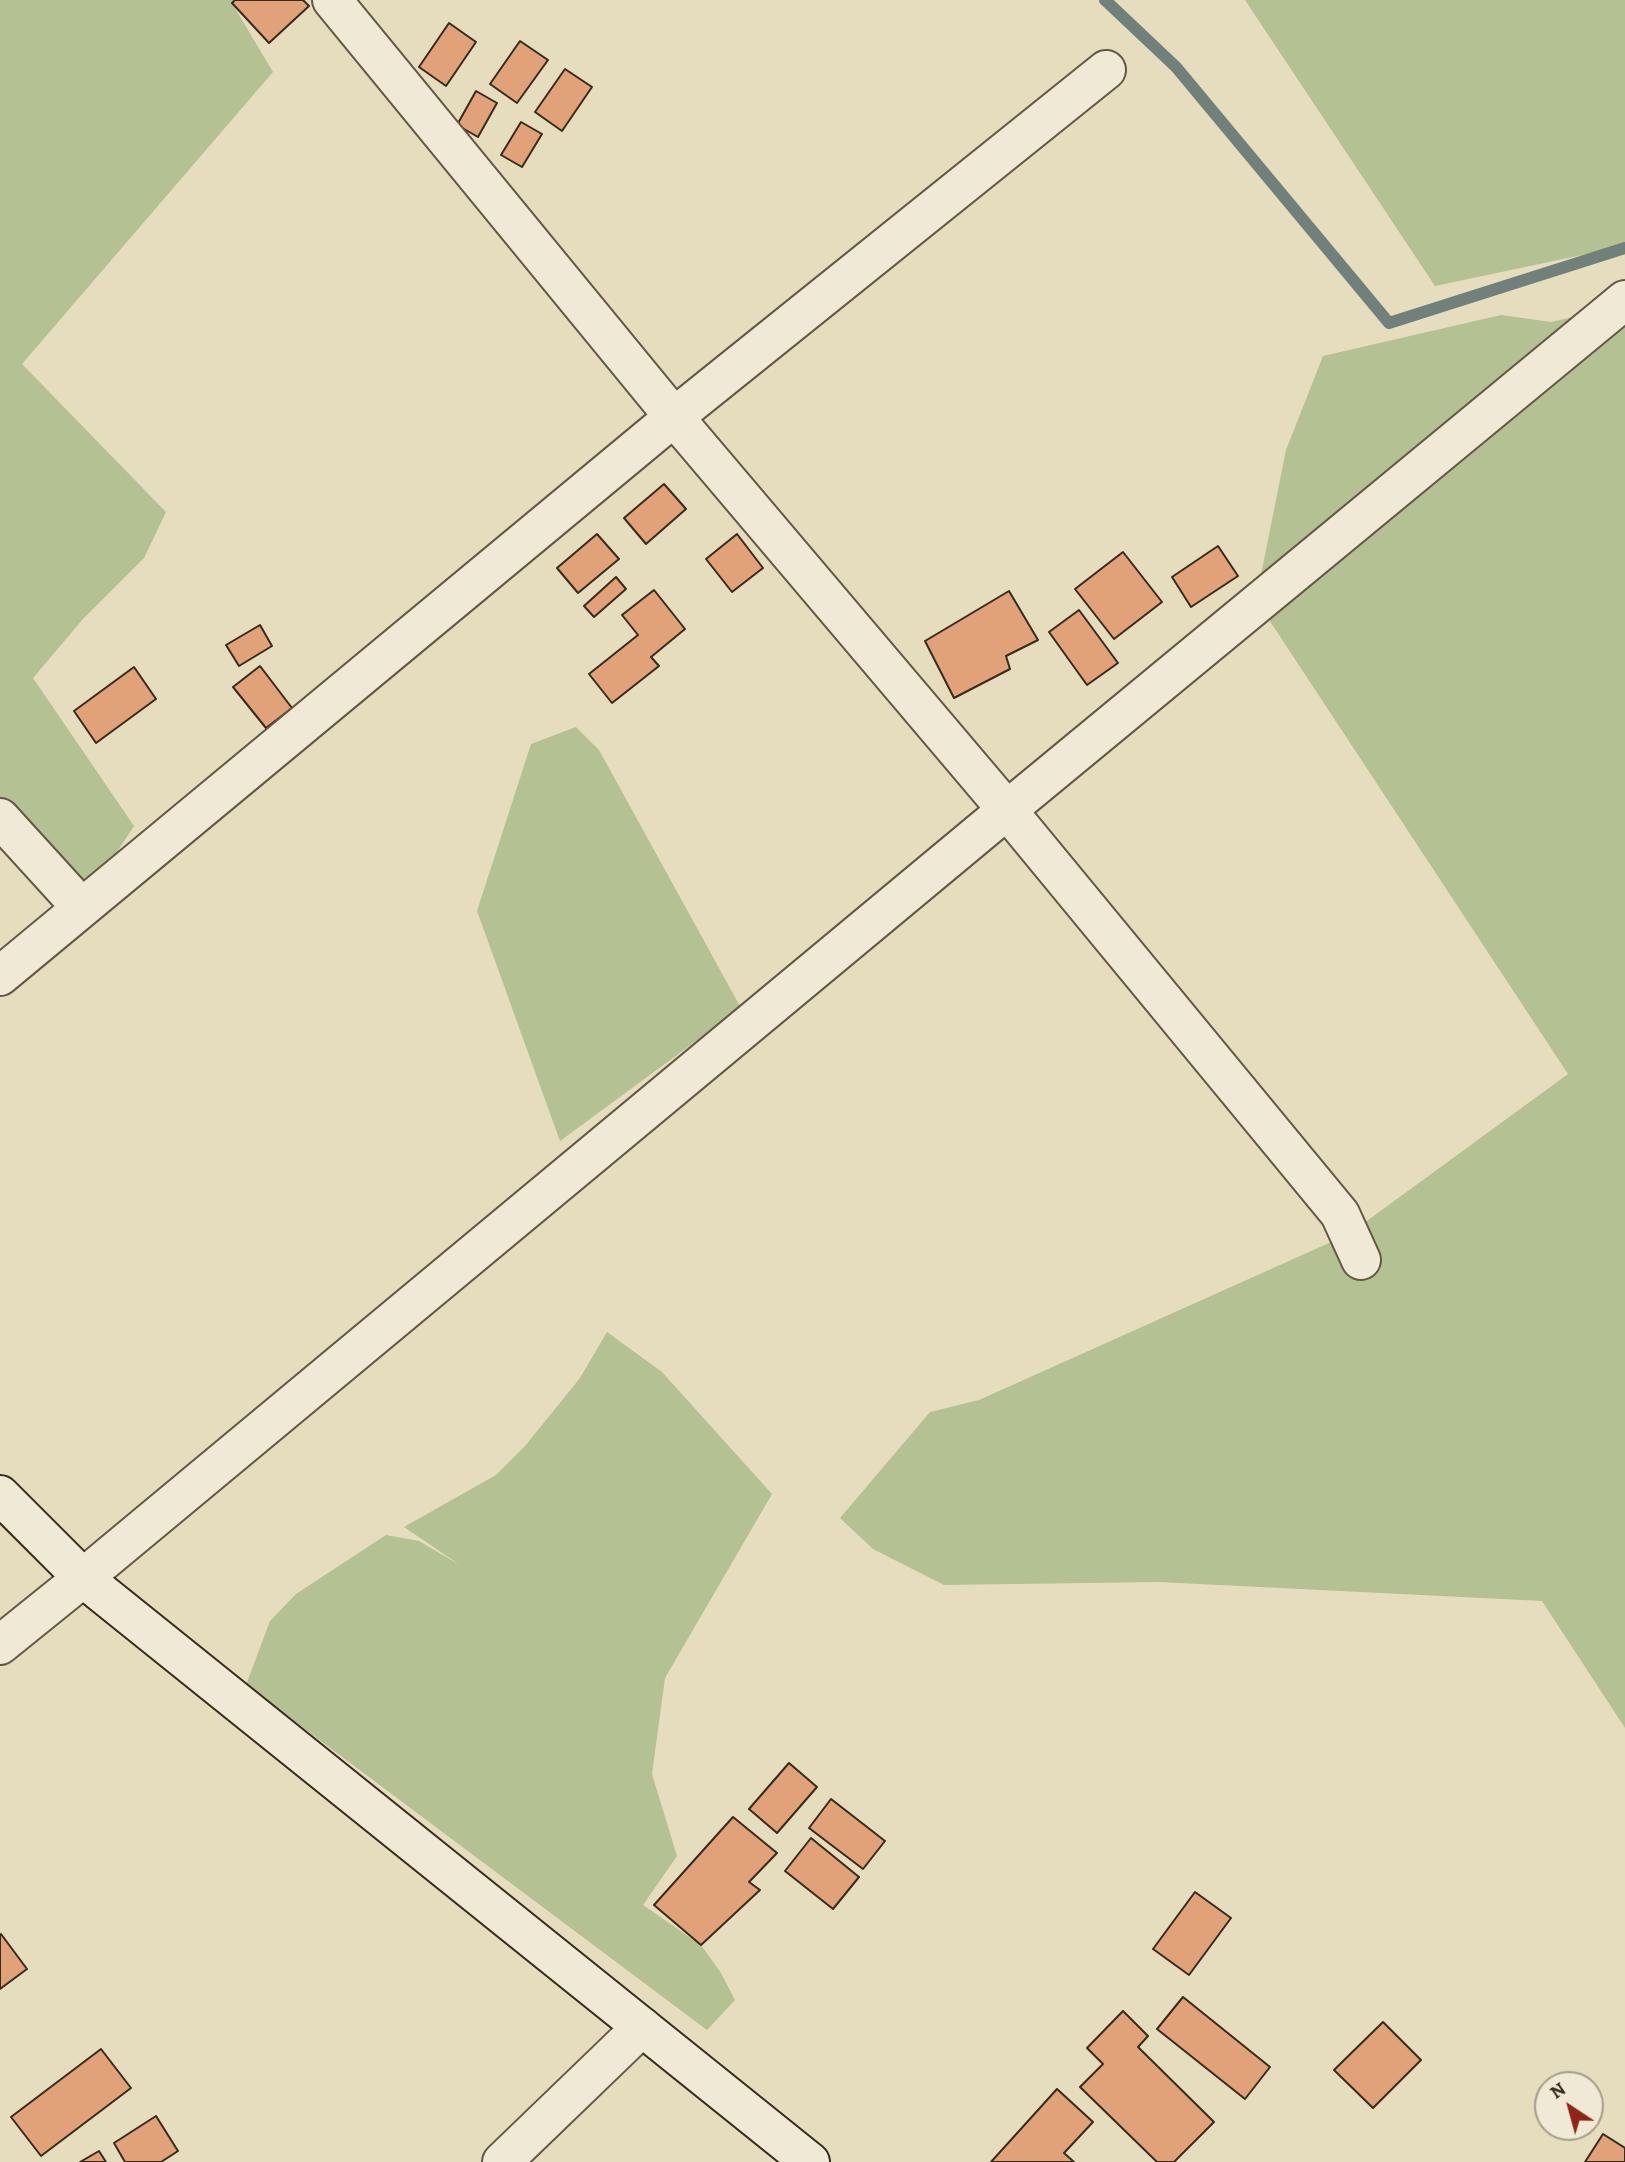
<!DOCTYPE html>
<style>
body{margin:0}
#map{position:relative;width:1625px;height:2162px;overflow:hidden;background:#e6ddbf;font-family:Alegreya,serif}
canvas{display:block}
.north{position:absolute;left:1534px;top:2071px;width:70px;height:70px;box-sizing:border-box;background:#efe9d5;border:2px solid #a69d8b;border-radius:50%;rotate:324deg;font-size:19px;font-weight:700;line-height:28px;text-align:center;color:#382a1d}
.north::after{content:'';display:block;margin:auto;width:24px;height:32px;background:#8f2418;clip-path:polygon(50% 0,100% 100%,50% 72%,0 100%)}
</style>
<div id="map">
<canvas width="1625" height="2162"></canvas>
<div class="north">N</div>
</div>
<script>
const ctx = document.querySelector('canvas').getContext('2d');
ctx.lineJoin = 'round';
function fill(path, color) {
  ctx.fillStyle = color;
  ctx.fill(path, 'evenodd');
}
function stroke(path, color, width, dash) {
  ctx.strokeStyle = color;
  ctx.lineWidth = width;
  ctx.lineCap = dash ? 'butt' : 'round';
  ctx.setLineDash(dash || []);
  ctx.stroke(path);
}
fill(new Path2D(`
 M 0,0 L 234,0 L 232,3 L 273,72 L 22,364 L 166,512 L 144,558 L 83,619 L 33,678 L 134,826 L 81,907 L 0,817 Z
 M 1245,0 L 1625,0 L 1625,246 L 1435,286 Z
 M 1625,305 L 1625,1728 L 1542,1601 L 1159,1582 L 944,1585 L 873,1549 L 840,1518 L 930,1412 L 979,1400 L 1349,1234 L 1568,1074 L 1256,600 L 1286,450 L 1323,356 L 1501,315 L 1551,322 Z
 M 576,727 L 599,750 L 741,1008 L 560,1141 L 477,911 L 531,744 Z
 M 607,1332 L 662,1372 L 772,1494 L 665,1678 L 652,1774 L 677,1856 L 643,1905 L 701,1945 L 721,1973 L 735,2000 L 707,2030 L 246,1685 L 270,1621 L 296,1594 L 386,1535 L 419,1541 L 460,1565 L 404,1527 L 496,1475 L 525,1446 L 580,1378 Z`), '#b4c192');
stroke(new Path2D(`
 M 1105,0 L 1176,67 L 1389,323 L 1625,248`), '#72807b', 12);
const building = new Path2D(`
 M 235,0 L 303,0 L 309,6 L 269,43 L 232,3 Z
 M 449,23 L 476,42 L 446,86 L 419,67 Z
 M 520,41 L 548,60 L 517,103 L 490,84 Z
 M 565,69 L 592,87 L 562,131 L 535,112 Z
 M 476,91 L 497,103 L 478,137 L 457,125 Z
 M 521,122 L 542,134 L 522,167 L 501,155 Z
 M 664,484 L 686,509 L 646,544 L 624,518 Z
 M 597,534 L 619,559 L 578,593 L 557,568 Z
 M 737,534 L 763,568 L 732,592 L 706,559 Z
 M 1218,546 L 1238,576 L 1191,607 L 1172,577 Z
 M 1123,552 L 1162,602 L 1114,639 L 1075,589 Z
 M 616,577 L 626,589 L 594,617 L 584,606 Z
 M 654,590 L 685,629 L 651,657 L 659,666 L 612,703 L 589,674 L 638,635 L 622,615 Z
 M 1009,591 L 1038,640 L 1006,656 L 1010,669 L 954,698 L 925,641 Z
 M 1079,610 L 1118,663 L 1087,685 L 1049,632 Z
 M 260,625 L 272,646 L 239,666 L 226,645 Z
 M 260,666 L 292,708 L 266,728 L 233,687 Z
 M 134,667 L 156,699 L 96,743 L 74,711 Z
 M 789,1763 L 817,1787 L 777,1833 L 749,1809 Z
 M 831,1799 L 885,1841 L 863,1869 L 809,1828 Z
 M 733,1817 L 777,1853 L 749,1882 L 760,1890 L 701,1945 L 654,1905 Z
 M 811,1838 L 859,1877 L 833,1909 L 785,1871 Z
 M 1195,1892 L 1231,1918 L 1189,1975 L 1153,1949 Z
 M 1,1934 L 27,1969 L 0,1989 L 0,1935 Z
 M 1183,1997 L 1270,2067 L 1245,2099 L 1157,2029 Z
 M 1123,2011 L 1148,2036 L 1138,2047 L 1214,2122 L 1174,2162 L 1157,2162 L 1080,2087 L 1103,2064 L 1087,2048 Z
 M 1383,2022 L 1421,2060 L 1373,2108 L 1334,2070 Z
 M 101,2049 L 131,2088 L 41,2156 L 11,2117 Z
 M 1057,2089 L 1093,2122 L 1064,2153 L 1074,2162 L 991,2162 Z
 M 156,2116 L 178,2151 L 161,2162 L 125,2162 L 114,2143 Z
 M 1603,2134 L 1625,2148 L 1625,2162 L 1585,2162 Z
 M 99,2151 L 106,2162 L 80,2162 Z`);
fill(building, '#e2a279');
stroke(building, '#382a1d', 2);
const street = new Path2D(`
 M 332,0 L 674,417 L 1007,810 L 1340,1214 L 1361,1260
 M 0,818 L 81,907
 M 0,976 L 674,417 L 1106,70
 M 0,1645 L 83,1578 L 1007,810 L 1625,300
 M 502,2162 L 642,2027`);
const secondary = new Path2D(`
 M 0,1495 L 83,1578 L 810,2162`);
stroke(street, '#645746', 42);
stroke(secondary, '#382a1d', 42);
stroke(street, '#efe9d5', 38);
stroke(secondary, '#efe9d5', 38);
</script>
